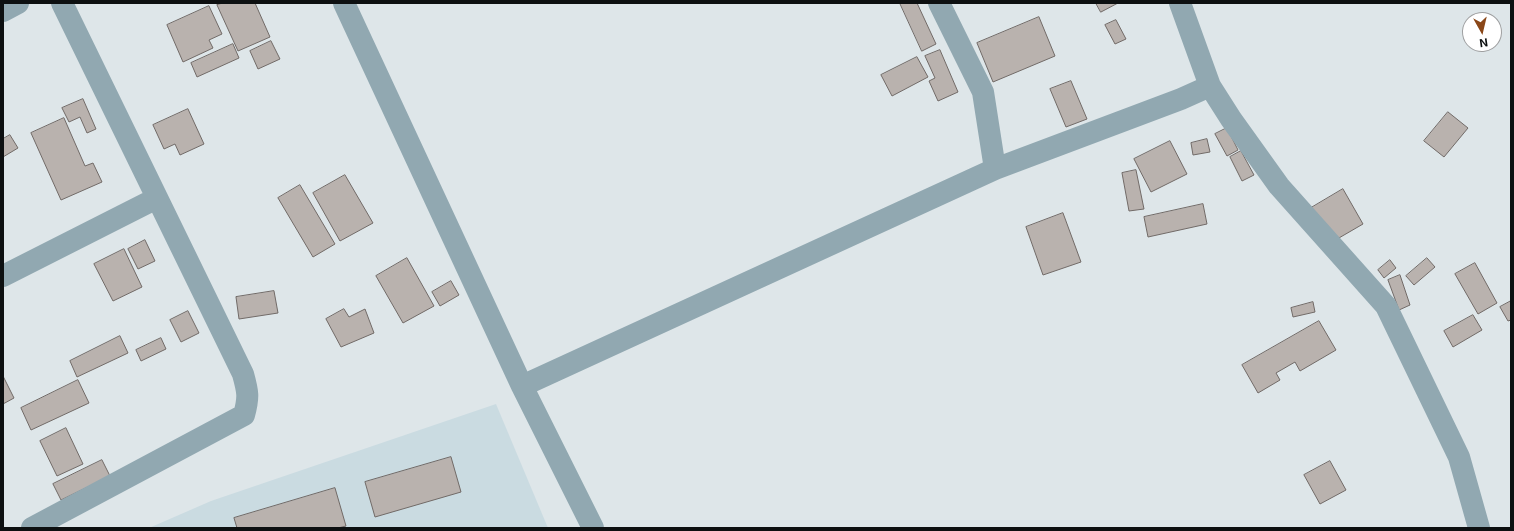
<!DOCTYPE html>
<style>
body{margin:0}
#map{position:relative;width:1514px;height:531px;overflow:hidden;background:#dee6e9;font-family:Inter,sans-serif}
canvas{display:block}
.frame{position:absolute;inset:0;border:4px solid #0d1011;pointer-events:none}
.north{position:absolute;left:1462px;top:12px;width:40px;height:40px;box-sizing:border-box;background:#fff;border:1px solid #9e9fa0;border-radius:50%;rotate:172deg;font-size:11px;font-weight:700;line-height:16px;text-align:center;color:#0d1011}
.north::after{content:'';display:block;margin:auto;width:14px;height:18px;background:#8a4718;clip-path:polygon(50% 0,100% 100%,50% 72%,0 100%)}
</style>
<div id="map">
<canvas width="1514" height="531"></canvas>
<div class="frame"></div>
<div class="north">N</div>
</div>
<script>
const ctx = document.querySelector('canvas').getContext('2d');
ctx.lineJoin = 'round';
function fill(path, color) {
  ctx.fillStyle = color;
  ctx.fill(path, 'evenodd');
}
function stroke(path, color, width, dash) {
  ctx.strokeStyle = color;
  ctx.lineWidth = width;
  ctx.lineCap = dash ? 'butt' : 'round';
  ctx.setLineDash(dash || []);
  ctx.stroke(path);
}
fill(new Path2D(`
 M 496,404 L 548,528 L 149,528 L 211,501 Z`), '#cadbe1');
const building = new Path2D(`
 M 223,3 L 255,3 L 270,37 L 238,51 L 217,5 Z
 M 900,3 L 917,3 L 936,44 L 922,51 Z
 M 1096,3 L 1118,3 L 1101,12 Z
 M 209,6 L 222,34 L 209,40 L 213,48 L 183,62 L 167,25 Z
 M 1039,17 L 1055,56 L 993,82 L 977,43 Z
 M 1116,20 L 1126,39 L 1115,44 L 1105,25 Z
 M 271,41 L 280,59 L 258,69 L 250,51 Z
 M 233,44 L 239,58 L 197,77 L 191,63 Z
 M 940,50 L 958,92 L 938,101 L 929,81 L 935,78 L 925,56 Z
 M 917,57 L 928,77 L 892,96 L 881,75 Z
 M 1071,81 L 1087,119 L 1066,127 L 1050,89 Z
 M 83,99 L 96,129 L 87,133 L 80,117 L 69,122 L 62,108 Z
 M 188,109 L 204,144 L 180,155 L 175,144 L 164,149 L 153,125 Z
 M 1448,112 L 1468,128 L 1444,157 L 1424,141 Z
 M 64,118 L 85,166 L 93,163 L 102,182 L 61,200 L 31,133 Z
 M 1227,128 L 1238,150 L 1227,156 L 1215,134 Z
 M 10,135 L 18,148 L 3,157 L 3,139 Z
 M 1207,139 L 1210,152 L 1193,155 L 1191,143 Z
 M 1170,141 L 1187,174 L 1151,192 L 1134,159 Z
 M 1241,151 L 1254,175 L 1242,181 L 1230,157 Z
 M 1136,170 L 1144,209 L 1129,211 L 1122,173 Z
 M 345,175 L 373,223 L 340,241 L 313,193 Z
 M 300,185 L 335,244 L 313,257 L 278,198 Z
 M 1343,189 L 1363,224 L 1332,242 L 1311,208 Z
 M 1203,204 L 1207,224 L 1148,237 L 1144,217 Z
 M 1063,213 L 1081,262 L 1043,275 L 1026,227 Z
 M 145,240 L 155,261 L 138,269 L 128,249 Z
 M 124,249 L 142,287 L 113,301 L 94,264 Z
 M 407,258 L 434,306 L 403,323 L 376,276 Z
 M 1427,258 L 1435,267 L 1414,285 L 1406,276 Z
 M 1390,260 L 1396,268 L 1384,278 L 1378,270 Z
 M 1475,263 L 1497,303 L 1478,314 L 1455,274 Z
 M 1400,275 L 1410,305 L 1399,310 L 1388,280 Z
 M 451,281 L 459,295 L 440,306 L 432,292 Z
 M 274,291 L 278,313 L 239,319 L 236,297 Z
 M 1511,301 L 1511,320 L 1508,321 L 1500,307 Z
 M 1313,302 L 1315,312 L 1293,317 L 1291,308 Z
 M 344,309 L 349,317 L 365,309 L 374,333 L 341,347 L 326,319 Z
 M 188,311 L 199,333 L 181,342 L 170,320 Z
 M 1473,315 L 1482,330 L 1453,347 L 1444,331 Z
 M 1319,321 L 1336,350 L 1300,371 L 1295,362 L 1276,373 L 1280,380 L 1258,393 L 1242,365 Z
 M 120,336 L 128,353 L 77,377 L 70,361 Z
 M 161,338 L 166,349 L 141,361 L 136,350 Z
 M 3,376 L 14,398 L 3,404 Z
 M 78,380 L 89,403 L 31,430 L 21,408 Z
 M 66,428 L 83,464 L 57,476 L 40,441 Z
 M 451,457 L 461,492 L 375,517 L 365,482 Z
 M 102,460 L 110,476 L 61,500 L 53,484 Z
 M 1330,461 L 1346,490 L 1320,504 L 1304,475 Z
 M 335,488 L 346,526 L 338,528 L 237,528 L 234,518 Z`);
fill(building, '#b9b2ae');
stroke(building, '#716a67', 1);
stroke(new Path2D(`
 M 344,3 L 522,386 L 593,528
 M 939,3 L 983,92 L 995,169
 M 1180,3 L 1210,86 L 1231,119 L 1279,186 L 1386,306 L 1459,457 L 1479,528
 M 3,11 L 18,3
 M 3,276 L 157,198
 M 522,386 L 995,169 L 1181,99 L 1210,86
 M 32,528 L 244,415 C 249,397 248,392 243,374 L 62,3`), '#91a8b1', 22);
</script>
